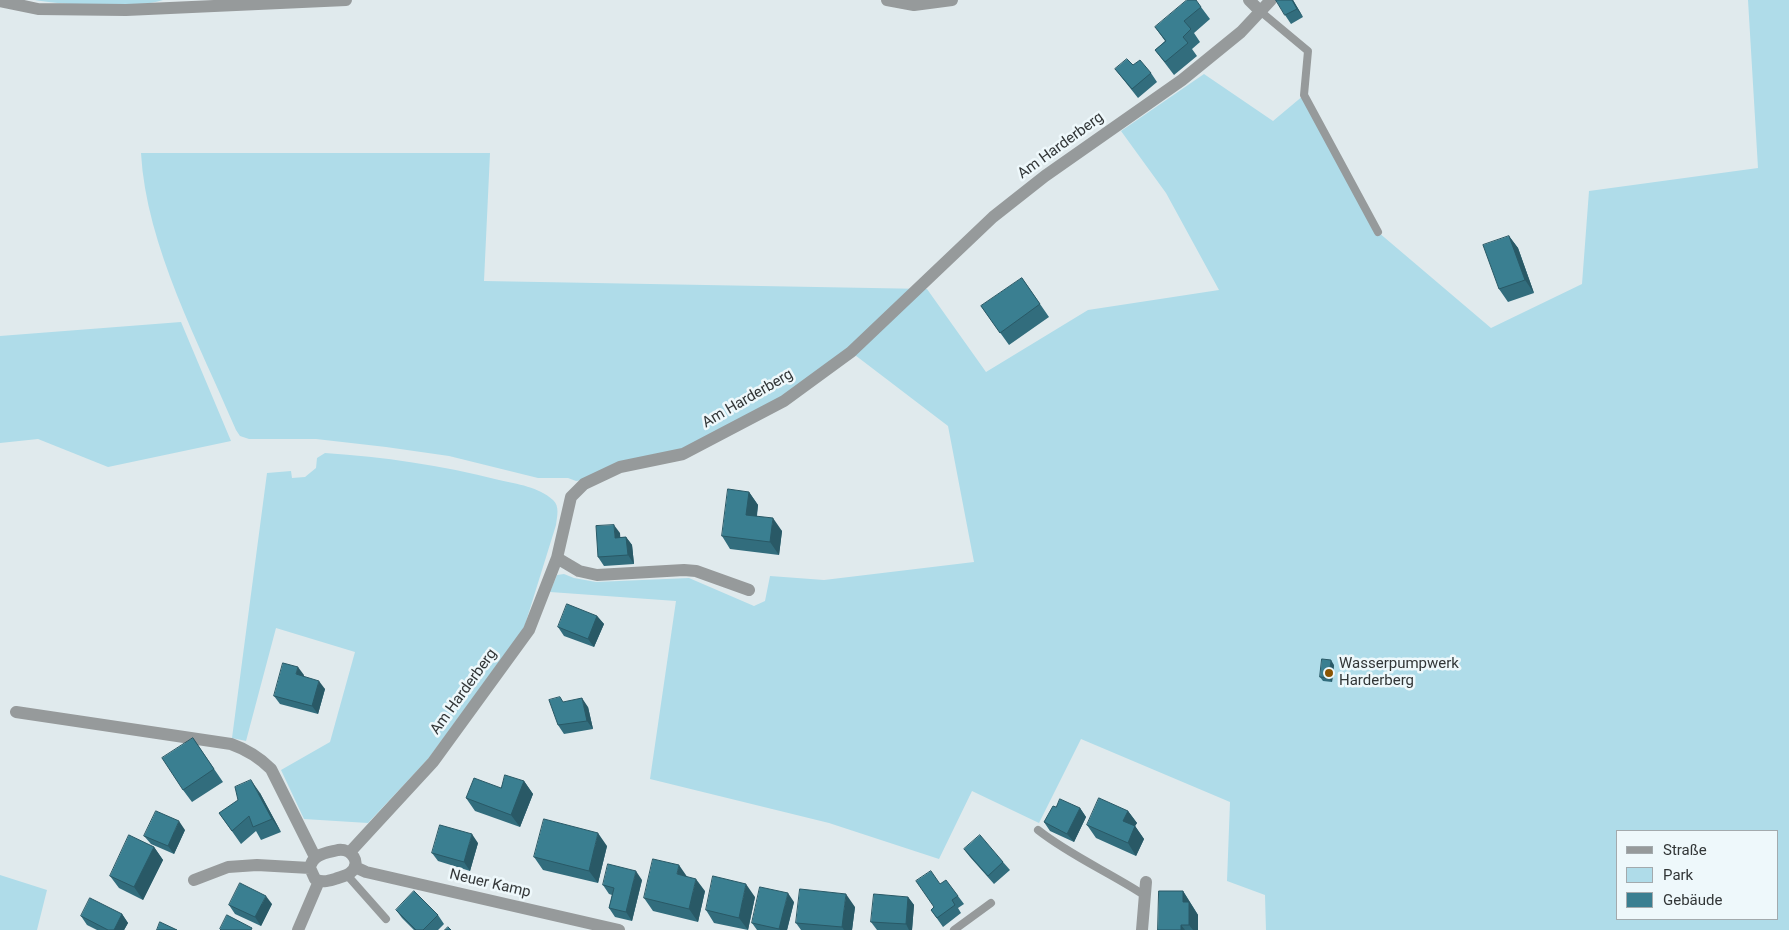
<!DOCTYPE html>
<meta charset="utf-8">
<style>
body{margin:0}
#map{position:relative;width:1789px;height:930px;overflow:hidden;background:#e0eaed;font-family:Roboto,sans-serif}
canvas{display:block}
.legend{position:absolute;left:1616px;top:830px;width:162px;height:90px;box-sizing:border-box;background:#eef8fb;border:1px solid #a3aaad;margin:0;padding:6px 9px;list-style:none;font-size:15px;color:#323637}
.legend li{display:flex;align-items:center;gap:10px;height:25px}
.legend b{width:25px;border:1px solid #a3aaad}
</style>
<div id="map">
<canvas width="1789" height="930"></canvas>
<ul class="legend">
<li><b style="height:6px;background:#969a9b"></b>Straße</li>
<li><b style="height:14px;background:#afdce9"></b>Park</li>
<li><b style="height:14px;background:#3a7f91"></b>Gebäude</li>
</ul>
</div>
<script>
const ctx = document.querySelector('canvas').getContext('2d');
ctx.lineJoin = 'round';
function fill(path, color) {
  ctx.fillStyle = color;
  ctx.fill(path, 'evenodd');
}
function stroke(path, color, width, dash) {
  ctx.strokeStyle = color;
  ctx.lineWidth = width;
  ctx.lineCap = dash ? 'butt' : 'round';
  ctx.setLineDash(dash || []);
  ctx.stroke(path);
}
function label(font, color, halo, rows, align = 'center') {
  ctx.font = font + ' Roboto,sans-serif';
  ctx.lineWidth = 5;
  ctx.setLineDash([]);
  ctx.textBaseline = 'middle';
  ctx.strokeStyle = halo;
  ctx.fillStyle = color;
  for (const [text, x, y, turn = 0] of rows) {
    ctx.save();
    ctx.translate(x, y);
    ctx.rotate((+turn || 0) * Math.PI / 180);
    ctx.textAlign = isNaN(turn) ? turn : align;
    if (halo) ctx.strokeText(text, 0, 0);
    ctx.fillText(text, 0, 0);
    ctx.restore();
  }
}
fill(new Path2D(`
 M 35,0 L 163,0 C 138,9 61,5 35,0 Z
 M 1748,0 L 1789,0 L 1789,930 L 1266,930 L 1265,895 L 1227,881 L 1230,802 L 1081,739 L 1039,823 L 972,791 L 939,859 L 829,823 L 650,779 L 676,601 L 550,592 L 557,575 L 564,574 L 574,578 L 596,582 L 689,578 L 754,606 L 765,601 L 770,576 L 824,580 L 974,562 L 948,426 L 851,352 L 784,401 L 683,454 L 598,478 L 576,481 L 568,478 L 538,478 L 449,456 L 386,447 L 316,439 L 249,439 L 240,436 L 236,430 C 200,345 146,246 141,153 L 490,153 L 484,281 L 927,289 L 986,372 L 1088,310 L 1219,290 L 1166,193 L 1121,131 L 1204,74 L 1273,121 L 1304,95 L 1378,232 L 1491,328 L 1582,284 L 1589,191 L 1758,168 ZM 1618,831 L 1778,831 L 1778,919 L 1618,919 Z
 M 181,322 L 231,441 L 108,467 L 38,439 L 0,443 L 0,336 Z
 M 325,453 C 384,457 441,465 499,480 C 517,484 539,487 553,500 C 560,506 557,517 556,525 L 524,628 L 428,759 L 368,823 L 304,819 L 281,770 L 330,742 L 355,652 L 276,628 L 246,741 L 232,738 L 267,473 L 291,471 L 292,478 L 305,477 L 316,468 L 317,458 Z
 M 0,875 L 47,890 L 37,930 L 0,930 Z`), '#afdce9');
stroke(new Path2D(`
 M 1260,11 L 1308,51 L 1304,95 L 1378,232
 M 1038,830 C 1071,856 1109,872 1144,895
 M 347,875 L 386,919
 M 954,930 L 991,903`), '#969a9b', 8);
stroke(new Path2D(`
 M 887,0 L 914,5 L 952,0
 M 1249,0 L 1260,11
 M 0,1 L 38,9 L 126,10 L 346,0
 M 557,558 L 579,571 L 597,575 L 684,570 L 696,571 L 749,590
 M 16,712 L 231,744 C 248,750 259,757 271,769 L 315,857
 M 338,850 C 351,848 363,863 350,873 C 346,876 340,877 335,879 C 328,881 322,883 315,879 L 310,868 C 312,854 326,853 338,850 Z
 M 350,852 L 433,762 L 529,630 L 557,558 L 571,497 L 584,484 L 620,467 L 683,454 L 784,401 L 851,352 L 993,217 L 1045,176 L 1182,80 L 1241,32 L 1271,0
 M 355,867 L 366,872 L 619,930
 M 194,880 L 228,867 L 257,865 L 310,868
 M 298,930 L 319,881
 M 1142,930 L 1146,882`), '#969a9b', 12);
fill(new Path2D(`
 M 1276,0 L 1293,0 L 1303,17 L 1291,24 L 1285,15 Z
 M 1201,7 L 1210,19 L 1194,33 L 1200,42 L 1192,49 L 1197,56 L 1174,75 L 1155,50 L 1165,41 L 1155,27 Z
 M 1133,65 L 1151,73 L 1157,82 L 1138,98 L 1115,69 Z
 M 1509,236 L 1518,248 L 1534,293 L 1508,302 L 1499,289 Z
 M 1022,278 L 1049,317 L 1009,345 L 981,306 Z
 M 749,492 L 758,505 L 757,516 L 782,531 L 779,555 L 730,549 L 722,536 Z
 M 620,533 L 620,537 L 626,537 L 632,545 L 634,564 L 604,566 L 598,557 Z
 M 597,616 L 604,624 L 594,647 L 564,636 L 558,627 Z
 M 1334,665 L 1332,682 L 1323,681 L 1320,677 Z
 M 304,675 L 304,677 L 325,689 L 318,714 L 280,704 L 274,696 Z
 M 564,702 L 588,707 L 593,729 L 564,734 L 558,725 Z
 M 193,738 L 223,782 L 192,802 L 183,790 Z
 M 524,781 L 533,794 L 520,827 L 475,811 L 466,798 Z
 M 260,793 L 281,832 L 261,840 L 256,831 L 241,844 L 219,813 Z
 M 1080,808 L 1086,817 L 1074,842 L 1050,831 L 1044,822 Z
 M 1128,811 L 1137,823 L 1135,826 L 1144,839 L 1136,856 L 1096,838 L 1087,825 Z
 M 185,830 L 174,854 L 151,844 L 144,836 Z
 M 478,843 L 470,871 L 438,861 L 432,853 Z
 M 607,846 L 598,883 L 543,870 L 534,857 Z
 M 154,847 L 163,860 L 143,900 L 119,888 L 110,876 Z
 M 964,849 L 1003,862 L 1010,870 L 994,884 L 970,857 Z
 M 642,880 L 632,921 L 615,917 L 609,908 L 612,895 L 609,894 L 603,885 Z
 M 940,884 L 958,896 L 964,904 L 958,908 L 961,913 L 943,927 L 931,910 L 934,907 Z
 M 705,891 L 698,922 L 653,911 L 644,898 Z
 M 1183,891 L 1198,915 L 1198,930 L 1158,930 Z
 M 755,897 L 748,930 L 714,923 L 706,910 Z
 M 908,897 L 914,905 L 912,930 L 877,930 L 871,922 Z
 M 794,902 L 787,930 L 757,930 L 752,923 Z
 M 272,904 L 261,926 L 235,914 L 229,905 Z
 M 855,907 L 852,930 L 801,930 L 796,923 Z
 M 396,910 L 438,915 L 444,924 L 438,930 L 414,930 L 402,918 Z
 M 122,914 L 128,923 L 124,930 L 97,930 L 87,925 L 81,916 Z`), '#326d7d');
fill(new Path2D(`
 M 1292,0 L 1293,0 L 1303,17 L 1297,9 Z
 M 1509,236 L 1518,248 L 1534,293 L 1525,280 Z
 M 749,492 L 758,505 L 755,528 L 746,515 Z
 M 773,518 L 782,531 L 779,555 L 770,542 Z
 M 614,525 L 620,533 L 621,546 L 615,538 Z
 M 626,537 L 632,545 L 634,564 L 628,555 Z
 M 597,616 L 604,624 L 594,647 L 588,639 Z
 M 1331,660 L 1334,665 L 1332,682 L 1329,678 Z
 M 298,667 L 304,675 L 302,683 L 296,674 Z
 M 319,681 L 325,689 L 318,714 L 312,706 Z
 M 582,698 L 588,707 L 593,729 L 587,721 Z
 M 251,780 L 260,793 L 281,832 L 272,819 Z
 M 524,781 L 533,794 L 520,827 L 511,815 Z
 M 1080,808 L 1086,817 L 1074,842 L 1067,834 Z
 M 1128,811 L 1137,823 L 1135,826 L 1144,839 L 1136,856 L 1128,843 L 1123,821 Z
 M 179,821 L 185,830 L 174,854 L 168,846 Z
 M 598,833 L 607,846 L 598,883 L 589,871 Z
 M 472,834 L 478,843 L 470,871 L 464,862 Z
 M 154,847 L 163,860 L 143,900 L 134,887 Z
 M 679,865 L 688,878 L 677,874 Z
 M 636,871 L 642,880 L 632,921 L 626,912 Z
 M 696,879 L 705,891 L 698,922 L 689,909 Z
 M 746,884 L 755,897 L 748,930 L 739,918 Z
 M 1183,891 L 1198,915 L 1198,930 L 1193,930 L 1189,925 L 1183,902 Z
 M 788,893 L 794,902 L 787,930 L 780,930 L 779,929 Z
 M 846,894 L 855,907 L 852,930 L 844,930 L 842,927 Z
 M 266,896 L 272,904 L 261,926 L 255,917 Z
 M 908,897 L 914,905 L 912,930 L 909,930 L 906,924 Z
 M 122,914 L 128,923 L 124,930 L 114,930 Z
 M 1181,925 L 1185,930 L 1181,930 Z`), '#295966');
const building = new Path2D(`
 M 1187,0 L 1196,0 L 1201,7 L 1184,21 L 1191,29 L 1183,37 L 1188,43 L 1165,62 L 1155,50 L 1166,41 L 1155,27 Z
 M 1276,0 L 1292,0 L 1297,9 L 1285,15 Z
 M 1127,59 L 1133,65 L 1140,60 L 1151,73 L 1132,89 L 1115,69 Z
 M 1509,236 L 1525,280 L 1499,289 L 1483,245 Z
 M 1022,278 L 1040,304 L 1000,333 L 981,306 Z
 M 728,489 L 749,492 L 746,515 L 773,518 L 770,542 L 722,536 Z
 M 614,525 L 615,538 L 626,537 L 628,555 L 598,557 L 596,526 Z
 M 567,604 L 597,616 L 588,639 L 558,627 Z
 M 1322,659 L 1331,660 L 1329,678 L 1320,677 Z
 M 283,663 L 298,667 L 296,674 L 319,681 L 312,706 L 274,696 Z
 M 560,697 L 563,702 L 582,698 L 587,721 L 558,725 L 549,700 Z
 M 193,738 L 214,769 L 183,790 L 162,758 Z
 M 505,775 L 524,781 L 511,815 L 466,798 L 474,778 L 501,788 Z
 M 251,780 L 272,819 L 253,827 L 249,816 L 232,831 L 219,813 L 238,800 L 235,787 Z
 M 1099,798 L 1128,811 L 1123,821 L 1135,826 L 1128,843 L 1087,825 Z
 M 1060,799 L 1080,808 L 1067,834 L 1044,822 L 1053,806 L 1056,807 Z
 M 156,811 L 179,821 L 168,846 L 144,836 Z
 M 544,819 L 598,833 L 589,871 L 534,857 Z
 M 440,825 L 472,834 L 464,862 L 432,853 Z
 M 129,835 L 154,847 L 134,887 L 110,876 Z
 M 980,835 L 1003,862 L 988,876 L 964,849 Z
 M 653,859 L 679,865 L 677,874 L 696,879 L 689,909 L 644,898 Z
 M 608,864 L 636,871 L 626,912 L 609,908 L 614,888 L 603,885 Z
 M 931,871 L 940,884 L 946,880 L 958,896 L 952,900 L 955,905 L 937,918 L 931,910 L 934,907 L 916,881 Z
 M 713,876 L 746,884 L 739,918 L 706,910 Z
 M 240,883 L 266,896 L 255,917 L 229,905 Z
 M 760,887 L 788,893 L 779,929 L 752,923 Z
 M 800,889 L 846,894 L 842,927 L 796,923 Z
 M 414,891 L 438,915 L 423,930 L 416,930 L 396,910 Z
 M 1159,891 L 1183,891 L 1183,902 L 1189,902 L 1189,925 L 1181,925 L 1181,930 L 1158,930 Z
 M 874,894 L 908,897 L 906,924 L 871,922 Z
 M 90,898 L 122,914 L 114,930 L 108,930 L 81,916 Z
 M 227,915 L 252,928 L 251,930 L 221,930 L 220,929 Z
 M 160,922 L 177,930 L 157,930 Z
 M 448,927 L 451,930 L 445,930 Z`);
fill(building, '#3a7f91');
stroke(building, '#295966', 1);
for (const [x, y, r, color] of [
 [1329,673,5,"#8b5504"]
]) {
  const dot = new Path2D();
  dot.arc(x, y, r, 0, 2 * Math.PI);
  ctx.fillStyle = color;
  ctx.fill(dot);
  stroke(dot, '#eef8fb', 2);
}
label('15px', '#323637', '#eef8fb', [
 ["Am Harderberg",1061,146,-36],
 ["Am Harderberg",748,399,-30],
 ["Am Harderberg",464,692,-54],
 ["Neuer Kamp",490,884,13]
]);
label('15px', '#323637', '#eef8fb', [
 ["Wasserpumpwerk",1339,664],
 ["Harderberg",1339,681]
], 'left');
</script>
